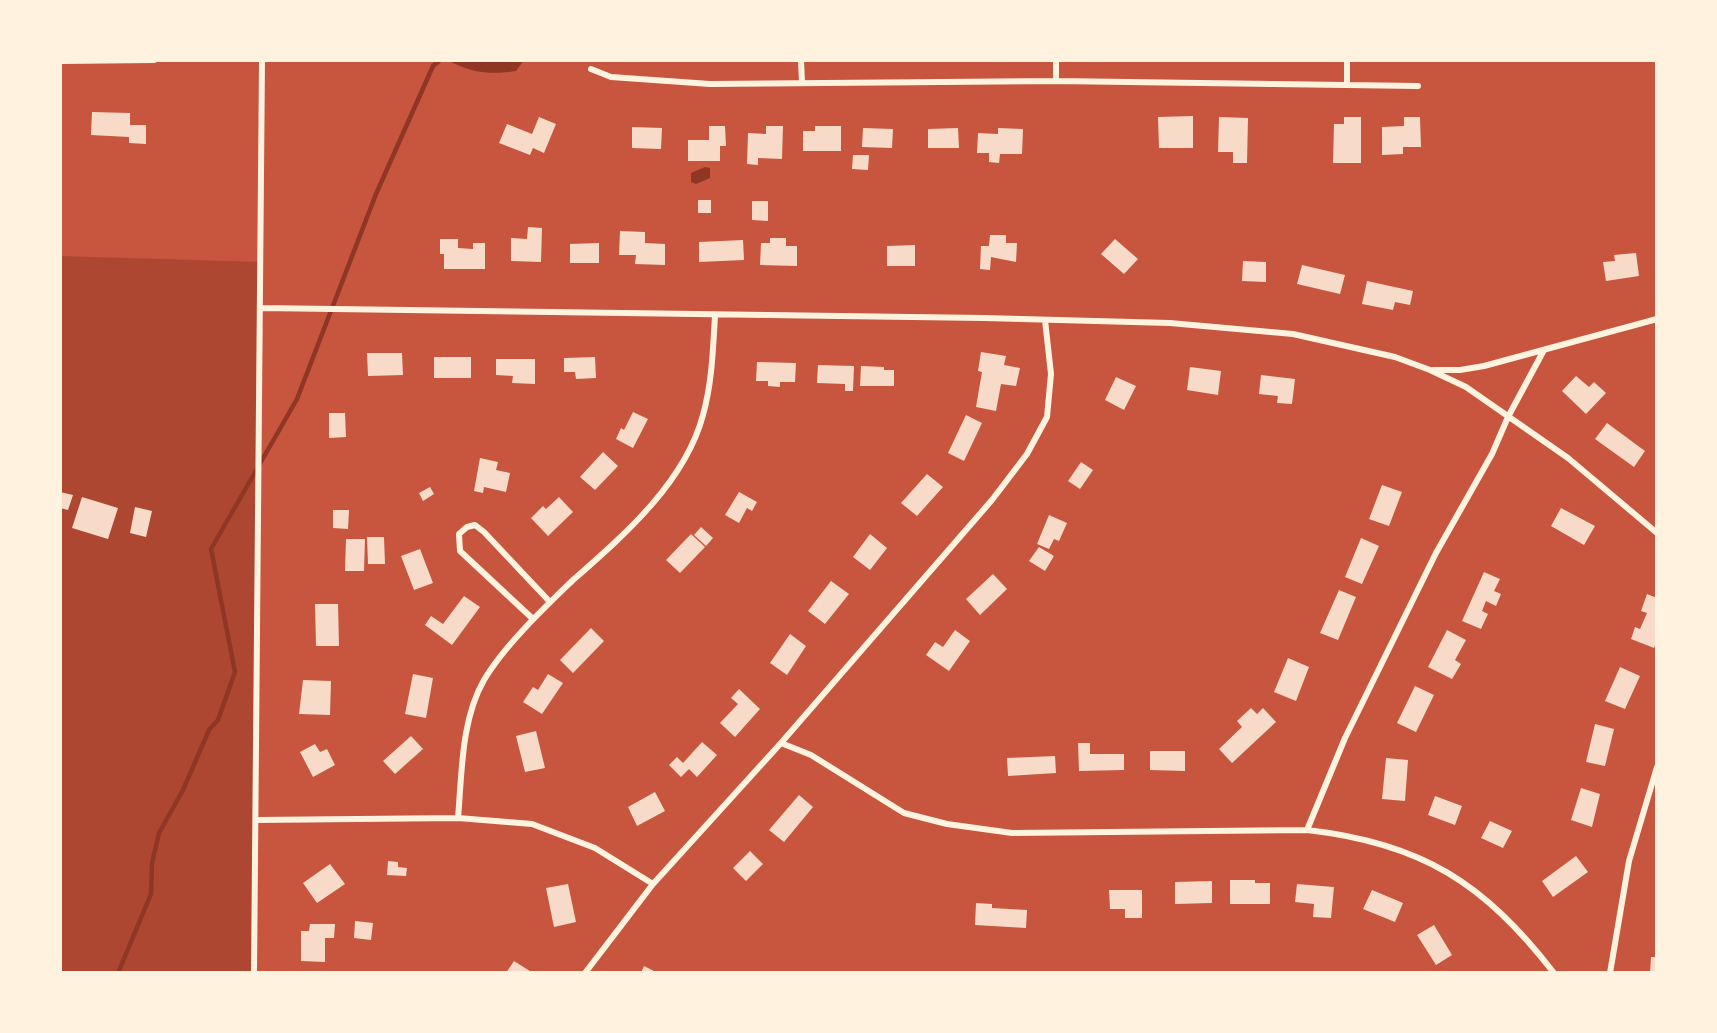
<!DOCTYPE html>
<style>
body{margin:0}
#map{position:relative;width:1717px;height:1033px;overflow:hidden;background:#c8553d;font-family:"Golos Text",sans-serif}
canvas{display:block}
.frame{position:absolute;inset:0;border:62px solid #fff3e0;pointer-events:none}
</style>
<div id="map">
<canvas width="1717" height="1033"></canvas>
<div class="frame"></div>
</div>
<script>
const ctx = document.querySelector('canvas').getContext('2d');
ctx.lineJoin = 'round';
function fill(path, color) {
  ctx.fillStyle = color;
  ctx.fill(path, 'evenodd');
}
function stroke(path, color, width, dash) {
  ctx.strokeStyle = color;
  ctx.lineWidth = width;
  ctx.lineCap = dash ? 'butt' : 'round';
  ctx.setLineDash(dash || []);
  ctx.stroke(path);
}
fill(new Path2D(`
 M 60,256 L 261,262 L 253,973 L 60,973 Z`), '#ae4732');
fill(new Path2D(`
 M 448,60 L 524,60 L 516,71 C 492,75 469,73 448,60 Z
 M 705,167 L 710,168 L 710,178 L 696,184 L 691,182 L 691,173 Z`), '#8f3625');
stroke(new Path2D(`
 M 118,973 L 151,894 L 152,863 L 159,833 L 183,790 L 209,730 L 218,720 L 235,672 L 211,549 L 297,399 L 376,194 L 433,66 L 440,60`), '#8f3625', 4.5);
fill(new Path2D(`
 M 92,112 L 130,113 L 130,125 L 146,125 L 146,144 L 129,143 L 129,137 L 91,135 Z
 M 1193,116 L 1193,148 L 1159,148 L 1158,117 Z
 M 539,117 L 556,124 L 544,153 L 533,148 L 530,155 L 499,143 L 507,124 L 532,134 Z
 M 1219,117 L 1248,118 L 1247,163 L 1233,163 L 1233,152 L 1218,152 Z
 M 1344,117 L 1361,117 L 1361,163 L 1333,163 L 1334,124 L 1344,124 Z
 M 1404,117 L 1420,117 L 1421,147 L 1403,147 L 1403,154 L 1382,155 L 1382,127 L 1404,126 Z
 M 709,126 L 725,126 L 726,146 L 720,146 L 720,161 L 688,161 L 688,140 L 709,140 Z
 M 766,126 L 783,126 L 782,159 L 758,158 L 758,165 L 747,164 L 748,133 L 766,134 Z
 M 815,126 L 841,126 L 841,151 L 803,151 L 803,131 L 815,131 Z
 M 632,127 L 662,128 L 661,149 L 632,148 Z
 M 863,128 L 893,129 L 892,148 L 862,147 Z
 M 958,128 L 959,148 L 928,148 L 928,129 Z
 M 998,128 L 1023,129 L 1022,154 L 1000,154 L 999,163 L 989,162 L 989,153 L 977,153 L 978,133 L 998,134 Z
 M 853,155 L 869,155 L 868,170 L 852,169 Z
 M 698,200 L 711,200 L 711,213 L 698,213 Z
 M 752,201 L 768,201 L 768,221 L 752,220 Z
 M 528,227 L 542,228 L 541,262 L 511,261 L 511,238 L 527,239 Z
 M 620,231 L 645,232 L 645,243 L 665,244 L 665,265 L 635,264 L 636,255 L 619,255 Z
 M 990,235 L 1006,235 L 1006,243 L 1017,243 L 1016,262 L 991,257 L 990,270 L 980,269 L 981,246 L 989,246 Z
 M 770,238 L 786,238 L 786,246 L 797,246 L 797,266 L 760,265 L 761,243 L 770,243 Z
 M 440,239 L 458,239 L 458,248 L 473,249 L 473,243 L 485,243 L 485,269 L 444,269 L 444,254 L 440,254 Z
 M 1115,239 L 1138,259 L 1124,274 L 1101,254 Z
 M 743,240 L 744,260 L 699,262 L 699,242 Z
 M 599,243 L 599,263 L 570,263 L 570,244 Z
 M 915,245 L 915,266 L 887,266 L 887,246 Z
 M 1636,253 L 1639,276 L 1606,281 L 1603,262 L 1615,261 L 1614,255 Z
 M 1243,261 L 1266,262 L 1266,282 L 1242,281 Z
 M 1302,265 L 1345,275 L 1340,294 L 1297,284 Z
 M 1367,281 L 1413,291 L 1410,305 L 1395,302 L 1393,310 L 1362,304 Z
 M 981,352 L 1006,356 L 1004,365 L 1020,368 L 1016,386 L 1001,384 L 996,411 L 976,407 L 982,372 L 978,371 Z
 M 367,353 L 402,353 L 403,375 L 368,376 Z
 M 434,357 L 471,357 L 471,378 L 434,378 Z
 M 595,357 L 596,378 L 576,379 L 575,372 L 564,372 L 564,358 Z
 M 496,359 L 535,359 L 535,384 L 512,383 L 513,376 L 496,375 Z
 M 757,362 L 796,363 L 795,382 L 780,382 L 780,387 L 768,386 L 768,381 L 756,381 Z
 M 818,365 L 854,366 L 853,391 L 845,391 L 845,384 L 817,383 Z
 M 861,366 L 884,367 L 884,370 L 894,370 L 894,386 L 860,386 Z
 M 1190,367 L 1221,371 L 1218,395 L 1187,390 Z
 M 1261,375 L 1295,379 L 1292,404 L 1277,403 L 1278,396 L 1259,394 Z
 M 1576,376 L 1589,387 L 1594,382 L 1606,393 L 1586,414 L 1562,391 Z
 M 1116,377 L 1136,386 L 1124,410 L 1105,400 Z
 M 633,412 L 648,419 L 633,448 L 616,439 L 621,428 L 624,430 Z
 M 329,413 L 345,413 L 346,437 L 329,438 Z
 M 966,415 L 982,423 L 964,461 L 948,453 Z
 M 1607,423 L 1645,451 L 1634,467 L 1595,439 Z
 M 603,452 L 618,466 L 595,490 L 580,477 Z
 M 480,458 L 498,462 L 496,470 L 510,473 L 506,492 L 484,487 L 483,493 L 474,491 Z
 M 1081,462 L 1093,470 L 1080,489 L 1068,481 Z
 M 927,474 L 943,487 L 917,516 L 901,503 Z
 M 1382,485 L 1402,492 L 1389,526 L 1369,519 Z
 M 430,487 L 434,494 L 423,501 L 419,493 Z
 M 60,492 L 73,495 L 68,510 L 60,508 Z
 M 739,492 L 757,502 L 752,511 L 747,508 L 739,523 L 725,515 Z
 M 82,497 L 118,508 L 108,539 L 72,528 Z
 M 559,497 L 573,512 L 548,536 L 531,518 L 543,506 L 546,509 Z
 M 135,507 L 152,511 L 146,537 L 130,533 Z
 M 1561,508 L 1595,526 L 1584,545 L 1551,526 Z
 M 333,510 L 349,510 L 348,529 L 333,528 Z
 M 1049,515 L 1067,523 L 1059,541 L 1054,539 L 1049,549 L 1037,544 Z
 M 701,527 L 713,538 L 706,546 L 694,535 Z
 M 691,534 L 705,547 L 680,573 L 666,560 Z
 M 870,534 L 887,548 L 870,570 L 853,557 Z
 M 367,537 L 384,537 L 385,564 L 368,564 Z
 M 1361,538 L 1379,546 L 1362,584 L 1345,577 Z
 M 346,539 L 365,539 L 364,571 L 345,571 Z
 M 1039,547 L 1054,556 L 1045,571 L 1029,561 Z
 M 420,549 L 433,583 L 414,590 L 401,556 Z
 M 1484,572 L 1500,579 L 1494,591 L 1501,594 L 1496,606 L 1486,601 L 1482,611 L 1488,614 L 1481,629 L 1462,621 Z
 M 993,574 L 1007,589 L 980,615 L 966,599 Z
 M 831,581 L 849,594 L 825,624 L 808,611 Z
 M 1339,590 L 1356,597 L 1338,640 L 1320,633 Z
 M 1647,594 L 1657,598 L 1657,641 L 1654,648 L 1631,639 L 1635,627 L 1640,629 L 1647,613 L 1641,611 Z
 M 464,596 L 480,607 L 452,645 L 425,625 L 431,616 L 443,624 Z
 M 315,604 L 338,604 L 339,646 L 316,646 Z
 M 591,628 L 604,641 L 573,673 L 560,660 Z
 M 955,630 L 970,641 L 949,671 L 926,655 L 935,642 L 943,647 Z
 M 1447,630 L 1466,640 L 1455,660 L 1461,664 L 1452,679 L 1428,667 Z
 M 790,634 L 806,646 L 787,675 L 770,663 Z
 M 1288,658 L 1309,667 L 1296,701 L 1274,692 Z
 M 1620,667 L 1640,676 L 1625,709 L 1605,701 Z
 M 413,674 L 433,678 L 426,718 L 405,714 Z
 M 548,674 L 563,683 L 542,714 L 523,702 L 533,687 L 538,690 Z
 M 303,680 L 331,681 L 330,715 L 299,714 Z
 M 1415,686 L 1434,695 L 1416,732 L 1397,723 Z
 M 739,689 L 760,709 L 735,737 L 720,723 L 738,704 L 731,698 Z
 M 1251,708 L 1257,714 L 1263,708 L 1276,722 L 1232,763 L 1219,749 L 1242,727 L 1237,721 Z
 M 1595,724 L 1614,729 L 1605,766 L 1586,762 Z
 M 536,731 L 545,768 L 525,772 L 516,736 Z
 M 411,736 L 423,749 L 395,774 L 383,761 Z
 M 702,742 L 717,755 L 697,777 L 689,769 L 681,777 L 669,765 L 677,757 L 683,763 Z
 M 1078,743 L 1090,743 L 1090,754 L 1124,754 L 1124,770 L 1079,771 Z
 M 315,744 L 320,752 L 327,749 L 335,765 L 313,777 L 300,752 Z
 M 1150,751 L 1185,751 L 1185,771 L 1150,770 Z
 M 1055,756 L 1056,773 L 1008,776 L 1007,758 Z
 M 1386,758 L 1408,760 L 1405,801 L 1382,799 Z
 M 1581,788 L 1600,794 L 1592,827 L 1571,820 Z
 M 655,792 L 665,811 L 637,826 L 628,807 Z
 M 799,795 L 813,807 L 784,842 L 769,830 Z
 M 1435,796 L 1462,806 L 1455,825 L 1428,815 Z
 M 1490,821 L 1512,831 L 1503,848 L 1481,838 Z
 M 750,851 L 763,864 L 746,881 L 733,868 Z
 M 1576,856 L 1588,872 L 1553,897 L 1542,881 Z
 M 388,861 L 398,862 L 398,867 L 407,868 L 406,876 L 387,875 Z
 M 330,864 L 345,884 L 317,903 L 303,883 Z
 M 1230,880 L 1255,880 L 1255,883 L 1270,883 L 1270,904 L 1230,904 Z
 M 1212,881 L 1212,903 L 1175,904 L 1175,882 Z
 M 568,884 L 576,922 L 554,927 L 546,888 Z
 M 1297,884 L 1334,887 L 1331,918 L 1313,917 L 1314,904 L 1295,902 Z
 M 1109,890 L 1142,890 L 1142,918 L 1125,918 L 1125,909 L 1110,909 Z
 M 1372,890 L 1403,903 L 1395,922 L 1363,909 Z
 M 976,903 L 992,904 L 992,908 L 1027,910 L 1026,928 L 975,925 Z
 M 355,921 L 373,923 L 371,940 L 354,938 Z
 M 310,924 L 335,924 L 334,938 L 325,938 L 325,962 L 301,961 L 301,931 L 309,931 Z
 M 1434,925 L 1452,955 L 1436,965 L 1417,935 Z
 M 1651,957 L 1657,957 L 1657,973 L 1650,973 Z
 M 514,961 L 533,973 L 506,973 Z
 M 644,966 L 658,973 L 641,973 Z`), '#f7dbc8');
stroke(new Path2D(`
 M 801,60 L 802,83
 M 1056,60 L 1056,81
 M 1347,60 L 1347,84
 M 60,61 L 154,60
 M 591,69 L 611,77 L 710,84 L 1056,81 L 1418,86
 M 262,308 L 984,318 L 1170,323 L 1293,334 L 1395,357 L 1430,370 L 1466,387 L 1568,458 L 1657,533
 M 1433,370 L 1460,370 L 1484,366 L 1657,319
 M 533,619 L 460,551 L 459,534 L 467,527 L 475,525 L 484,532 L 550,602
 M 781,743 L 811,755 L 904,813 L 947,824 L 1012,833 L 1307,830 C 1422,843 1484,883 1554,973
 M 458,818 C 462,773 461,720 484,680 C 504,646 544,608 572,581 C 623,536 685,483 703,415 C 712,383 713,349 715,316
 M 257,820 L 458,818 L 532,824 L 595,848 L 653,884
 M 1307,830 L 1345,738 L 1436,553 L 1492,454 L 1508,417 L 1544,350
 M 254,973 L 262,60
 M 585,973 L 653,884 L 781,743 L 992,500 L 1027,454 L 1047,417 L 1051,374 L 1045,320
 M 1610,973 L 1629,861 L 1657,767`), '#fff3e0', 6);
</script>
